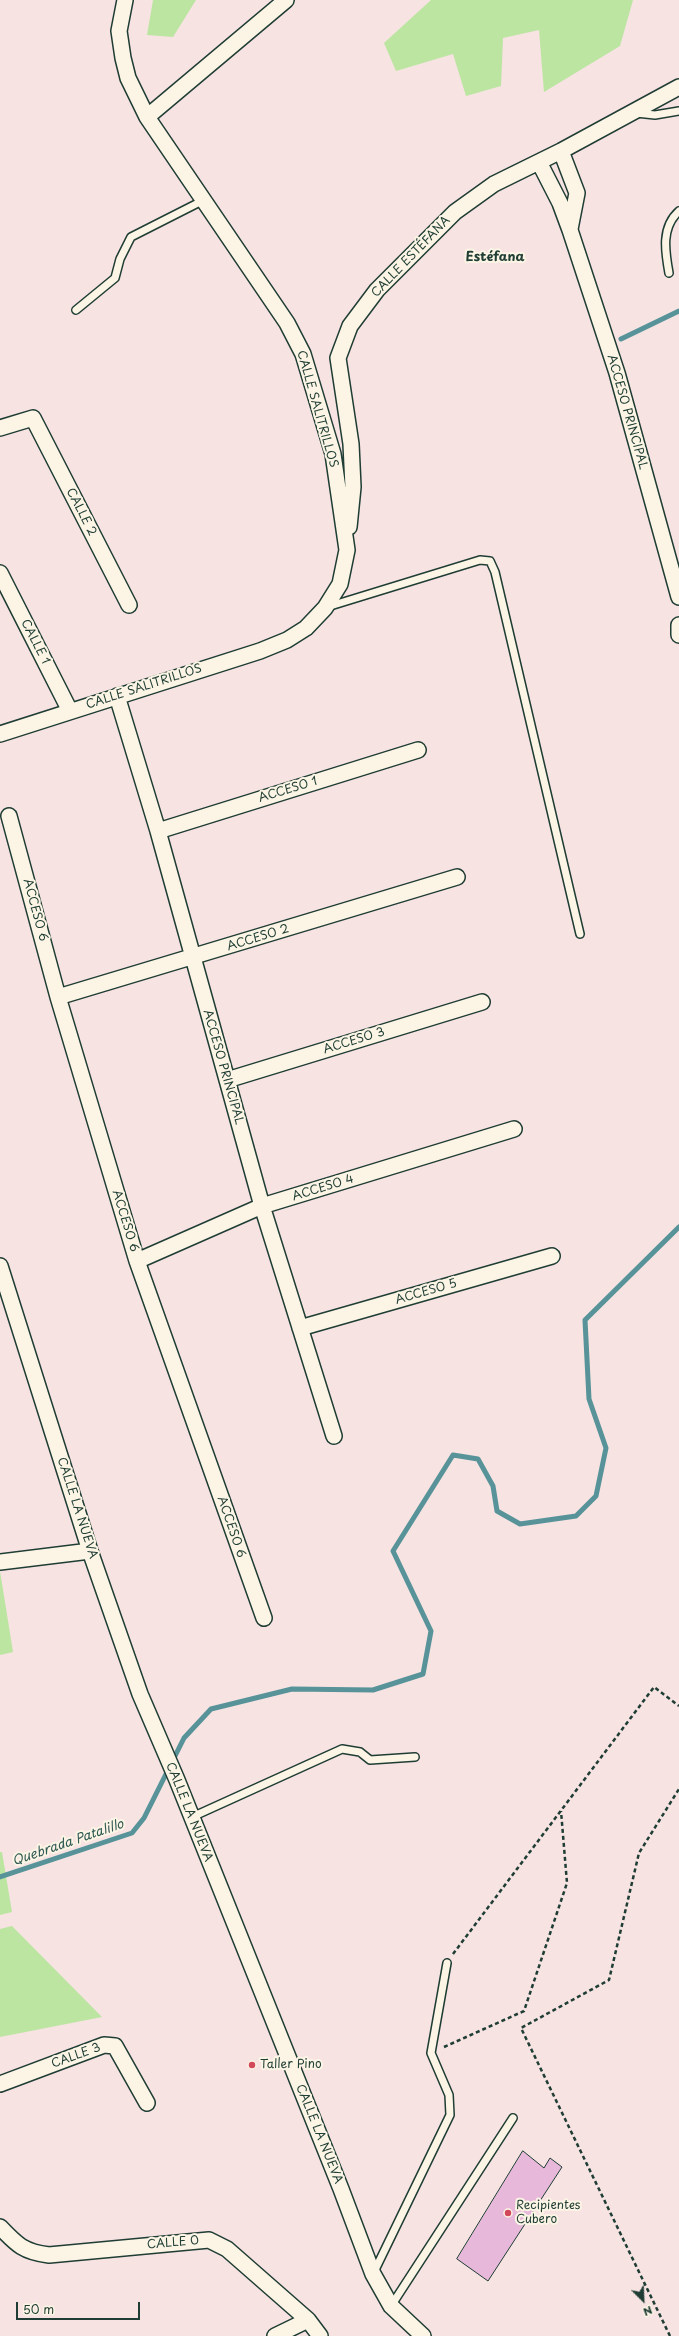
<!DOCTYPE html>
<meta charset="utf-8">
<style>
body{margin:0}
#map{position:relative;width:679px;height:2336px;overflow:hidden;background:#f6e3e2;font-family:"Playpen Sans",sans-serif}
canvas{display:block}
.north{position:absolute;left:623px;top:2280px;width:40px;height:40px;-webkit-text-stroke:3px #fcf5e5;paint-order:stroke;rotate:156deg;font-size:11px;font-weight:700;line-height:16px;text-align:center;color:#1f3d34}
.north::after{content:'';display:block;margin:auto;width:14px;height:18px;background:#1f3d34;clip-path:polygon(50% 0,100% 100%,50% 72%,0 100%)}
.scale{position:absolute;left:16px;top:2302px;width:124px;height:18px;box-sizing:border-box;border:2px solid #1f3d34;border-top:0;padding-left:5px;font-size:12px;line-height:14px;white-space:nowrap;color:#1f3d34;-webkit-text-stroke:3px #fcf5e5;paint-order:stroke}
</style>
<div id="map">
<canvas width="679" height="2336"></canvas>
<div class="north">N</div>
<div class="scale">50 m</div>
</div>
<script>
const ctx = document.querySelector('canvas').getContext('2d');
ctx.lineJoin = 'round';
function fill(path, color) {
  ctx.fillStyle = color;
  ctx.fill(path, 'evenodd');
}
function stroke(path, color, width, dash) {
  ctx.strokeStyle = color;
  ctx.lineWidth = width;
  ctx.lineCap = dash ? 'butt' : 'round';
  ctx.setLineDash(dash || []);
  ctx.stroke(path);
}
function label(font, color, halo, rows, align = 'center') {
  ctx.font = font + ' "Playpen Sans",sans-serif';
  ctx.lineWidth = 4;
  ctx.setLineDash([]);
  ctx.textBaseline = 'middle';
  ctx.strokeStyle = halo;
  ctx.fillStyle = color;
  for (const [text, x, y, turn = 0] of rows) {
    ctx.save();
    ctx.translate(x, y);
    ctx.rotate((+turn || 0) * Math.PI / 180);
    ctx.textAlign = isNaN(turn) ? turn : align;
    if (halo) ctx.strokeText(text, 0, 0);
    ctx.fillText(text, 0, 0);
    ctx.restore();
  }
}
fill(new Path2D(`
 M 153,0 L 196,0 L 173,37 L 147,35 Z
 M 431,0 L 633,0 L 620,46 L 544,92 L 539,30 L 503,38 L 501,86 L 466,96 L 453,54 L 396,71 L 384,43 Z
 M 0,1571 L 13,1652 L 0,1655 Z
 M 0,1852 L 2,1852 L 12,1912 L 0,1915 Z
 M 12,1926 L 102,2017 L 0,2037 L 0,1929 Z`), '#bce5a1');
stroke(new Path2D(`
 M 621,339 L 679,311
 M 0,1877 L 132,1833 L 144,1818 L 184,1738 L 211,1709 L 292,1689 L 373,1690 L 423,1674 L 431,1631 L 393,1551 L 453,1455 L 478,1459 L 493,1486 L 497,1511 L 520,1524 L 576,1516 L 596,1496 L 606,1448 L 589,1399 L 585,1320 L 679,1227`), '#579398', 5);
const building = new Path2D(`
 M 523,2151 L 544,2168 L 550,2158 L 562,2167 L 488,2281 L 457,2259 Z`);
fill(building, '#e7b8da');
stroke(building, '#1f3d34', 1);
const lane = new Path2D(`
 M 636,113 L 655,115 L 679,111
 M 669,273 C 665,251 661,227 679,211
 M 76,310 L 115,278 L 120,259 L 131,237 L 202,201
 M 327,607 L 480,560 L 490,561 L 495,572 L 580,934
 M 192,1817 L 342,1749 L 360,1752 L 370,1760 L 415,1757
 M 374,2272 L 450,2115 L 449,2095 L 431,2053 L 447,1963
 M 391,2306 L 513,2118`);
const street = new Path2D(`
 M 147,117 L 286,0
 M 561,151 L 577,193 L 570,229
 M 539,162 L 560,203 L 570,230 L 617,373 L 679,597
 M 0,428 L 33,418 L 129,605
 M 349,527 L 353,487 L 351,444 L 338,358 L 350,326 L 377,290 L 455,212 L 494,184 L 561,151 L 679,87
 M 0,573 L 70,711
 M 679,625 L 679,635
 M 117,696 L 158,831 L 262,1206 L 334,1436
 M 0,734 L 260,651 L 287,640 L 306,628 L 325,608 L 340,584 L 347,550 L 333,454 L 303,354 L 287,323 L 147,117 L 128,78 L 123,58 L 119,31 L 125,0
 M 9,816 L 58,997 L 137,1261 L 264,1618
 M 158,831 L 418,750
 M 58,997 L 457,877
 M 227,1080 L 482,1002
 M 137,1261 L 262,1206 L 514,1129
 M 0,1266 L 90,1551 L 140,1694 L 177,1780 L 341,2189 L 373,2274 L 391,2306 L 423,2336
 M 300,1328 L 552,1256
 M 0,1562 L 90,1551
 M 0,2084 L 104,2045 L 115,2046 L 147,2103
 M 0,2227 C 17,2245 24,2252 49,2255 L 209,2240 L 227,2249 L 308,2320 L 320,2336
 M 275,2336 L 308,2320`);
stroke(lane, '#1f3d34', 10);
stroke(street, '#1f3d34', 18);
stroke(new Path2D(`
 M 453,1954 L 654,1687 L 679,1706
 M 444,2047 L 524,2011 L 567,1883 L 561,1811
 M 670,2336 L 521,2028 L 609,1980 L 639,1853 L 679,1789`), '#1f3d34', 2.5, [4, 3]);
stroke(lane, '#fcf5e5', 7);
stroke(street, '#fcf5e5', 15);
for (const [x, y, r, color] of [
 [252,2065,4,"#d1495b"],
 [508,2213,4,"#d1495b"]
]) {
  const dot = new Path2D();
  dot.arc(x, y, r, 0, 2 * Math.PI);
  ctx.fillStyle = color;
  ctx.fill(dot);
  stroke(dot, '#fcf5e5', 1.5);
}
label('12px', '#1f3d34', '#fcf5e5', [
 ["CALLE ESTÉFANA",411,257,-46],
 ["CALLE SALITRILLOS",317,409,74],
 ["ACCESO PRINCIPAL",627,412,74],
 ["CALLE 2",81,512,63],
 ["CALLE 1",35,642,63],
 ["CALLE SALITRILLOS",144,687,-18],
 ["ACCESO 1",288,790,-17],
 ["ACCESO 6",35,910,75],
 ["ACCESO 2",258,938,-17],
 ["ACCESO 3",354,1041,-17],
 ["ACCESO PRINCIPAL",223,1067,74],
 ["ACCESO 4",323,1188,-17],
 ["ACCESO 6",125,1221,73],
 ["ACCESO 5",426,1292,-16],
 ["CALLE LA NUEVA",77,1508,72],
 ["ACCESO 6",231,1527,71],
 ["CALLE LA NUEVA",189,1812,68],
 ["CALLE 3",76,2056,-20],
 ["CALLE LA NUEVA",319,2134,68],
 ["CALLE 0",173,2243,-5]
]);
label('12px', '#1f3d34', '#fcf5e5', [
 ["Taller Pino",260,2065],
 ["Recipientes",516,2206],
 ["Cubero",516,2220]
], 'left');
label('bold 13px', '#1f3d34', '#fcf5e5', [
 ["Estéfana",495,257]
]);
label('italic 13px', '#325a55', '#fcf5e5', [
 ["Quebrada Patalillo",68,1843,-19]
]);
</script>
